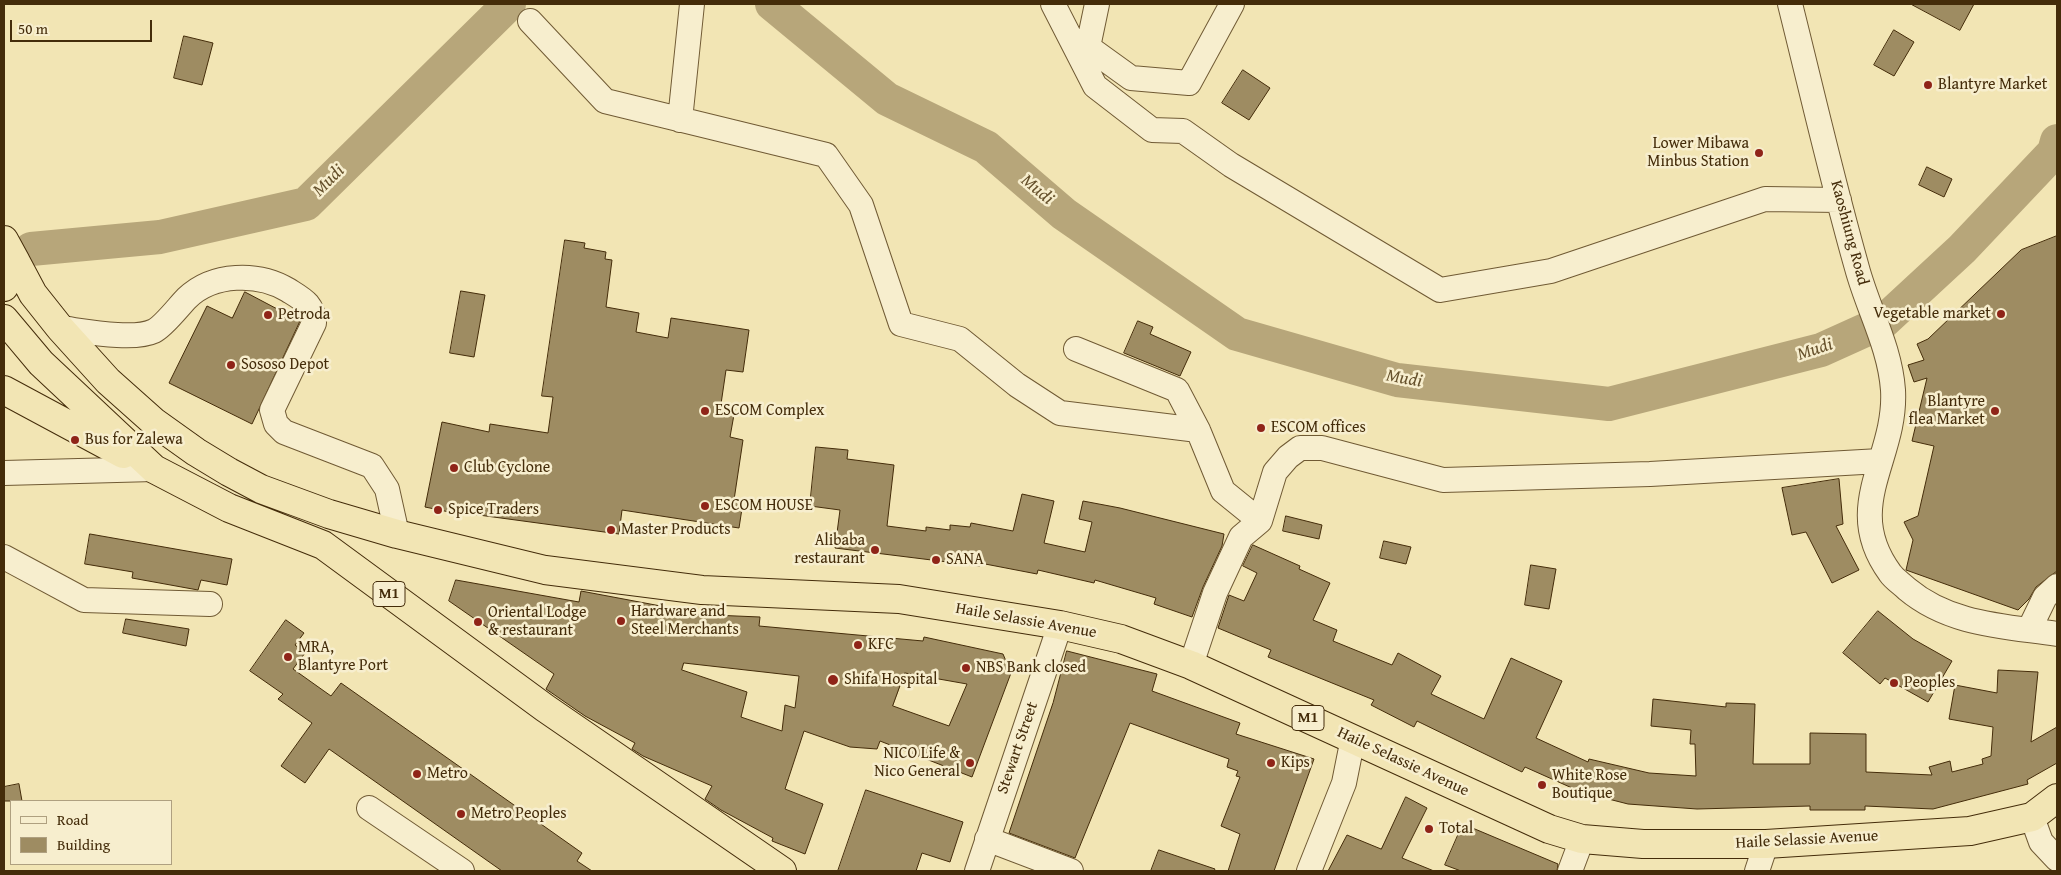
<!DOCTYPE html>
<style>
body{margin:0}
#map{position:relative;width:2061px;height:875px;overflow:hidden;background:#f2e5b4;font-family:"Gentium Book Plus",serif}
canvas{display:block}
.frame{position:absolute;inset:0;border:5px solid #442c0a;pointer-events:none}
.legend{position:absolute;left:10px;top:800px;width:162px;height:65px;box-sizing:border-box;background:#f7eece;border:1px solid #afa080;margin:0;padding:6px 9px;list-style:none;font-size:15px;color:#442c0a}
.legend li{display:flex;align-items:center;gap:10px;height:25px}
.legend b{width:25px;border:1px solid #afa080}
.scale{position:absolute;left:10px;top:20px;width:142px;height:22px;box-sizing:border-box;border:2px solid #442c0a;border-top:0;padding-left:6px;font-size:15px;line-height:18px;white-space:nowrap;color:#442c0a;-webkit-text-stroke:4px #f7eece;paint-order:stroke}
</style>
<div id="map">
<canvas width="2061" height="875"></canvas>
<div class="frame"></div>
<ul class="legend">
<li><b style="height:6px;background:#f7eece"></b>Road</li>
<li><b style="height:14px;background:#9e8c62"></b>Building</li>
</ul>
<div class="scale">50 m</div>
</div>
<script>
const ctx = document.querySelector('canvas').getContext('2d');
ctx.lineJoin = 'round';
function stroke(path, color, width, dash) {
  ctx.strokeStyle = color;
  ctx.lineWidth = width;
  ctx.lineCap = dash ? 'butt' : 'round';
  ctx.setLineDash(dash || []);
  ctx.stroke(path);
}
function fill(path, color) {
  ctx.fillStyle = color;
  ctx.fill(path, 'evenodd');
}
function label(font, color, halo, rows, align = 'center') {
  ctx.font = font + ' "Gentium Book Plus",serif';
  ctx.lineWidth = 5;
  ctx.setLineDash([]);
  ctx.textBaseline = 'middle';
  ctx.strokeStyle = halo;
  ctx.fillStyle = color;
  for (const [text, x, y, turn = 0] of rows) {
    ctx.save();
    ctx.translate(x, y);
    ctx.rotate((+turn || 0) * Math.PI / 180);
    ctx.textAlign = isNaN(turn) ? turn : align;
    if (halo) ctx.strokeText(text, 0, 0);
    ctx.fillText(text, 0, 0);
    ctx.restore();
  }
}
stroke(new Path2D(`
 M 772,4 L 887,99 L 986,147 L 1064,214 L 1237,334 L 1397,380 L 1609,404 L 1821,350 L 1883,322 L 1962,249 L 2054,152 L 2057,141
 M 31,249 L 160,237 L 306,204 L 509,4`), '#b7a67a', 34);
const building = new Path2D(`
 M 1911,4 L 1974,4 L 1960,30 Z
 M 1894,30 L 1914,42 L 1894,76 L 1874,65 Z
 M 184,36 L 213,43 L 202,85 L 174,78 Z
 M 1243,70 L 1270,88 L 1249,120 L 1222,103 Z
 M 1927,167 L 1952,179 L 1944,197 L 1919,185 Z
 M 2057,236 L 2057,571 L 2036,587 L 2029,599 L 2018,610 L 1906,570 L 1913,540 L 1904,522 L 1918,516 L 1934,446 L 1912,441 L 1927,378 L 1914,382 L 1908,365 L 1924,360 L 1917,344 L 1928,339 L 2021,250 Z
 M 565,240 L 585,243 L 584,248 L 606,252 L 605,259 L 612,260 L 606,307 L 639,313 L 636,332 L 668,338 L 671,318 L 749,330 L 743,372 L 726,370 L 721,404 L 721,406 L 735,409 L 730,437 L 743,440 L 734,500 L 743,502 L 739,528 L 622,510 L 619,534 L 464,513 L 464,515 L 425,507 L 442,422 L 489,432 L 490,424 L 548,433 L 553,397 L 542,396 Z
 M 461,291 L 485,295 L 474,357 L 450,353 Z
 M 245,292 L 300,321 L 252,424 L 169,383 L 207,306 L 232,318 Z
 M 1138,321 L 1153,327 L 1150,334 L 1191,352 L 1180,376 L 1124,353 Z
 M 816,447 L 848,450 L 847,459 L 894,465 L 887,526 L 926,531 L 926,527 L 950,530 L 950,525 L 970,527 L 971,523 L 1013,531 L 1022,494 L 1054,501 L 1044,543 L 1085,552 L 1092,522 L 1079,519 L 1083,501 L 1120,508 L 1224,534 L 1222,546 L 1203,587 L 1192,617 L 1154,604 L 1156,598 L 1095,580 L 1094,583 L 1038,570 L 1037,574 L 980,563 L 980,566 L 835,548 L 840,510 L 810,506 Z
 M 1839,479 L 1843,524 L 1836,526 L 1859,570 L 1832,583 L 1806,532 L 1792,535 L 1782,488 Z
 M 1286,516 L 1322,525 L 1319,539 L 1283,531 Z
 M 90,534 L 232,559 L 227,585 L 201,580 L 198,590 L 132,578 L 133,572 L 85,564 Z
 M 1384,541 L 1411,547 L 1406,564 L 1380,558 Z
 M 1253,545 L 1300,566 L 1299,569 L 1330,583 L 1313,620 L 1337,630 L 1333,641 L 1392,665 L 1398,653 L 1441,676 L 1431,694 L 1484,719 L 1511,658 L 1562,681 L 1536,738 L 1588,762 L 1589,759 L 1649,773 L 1696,776 L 1695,744 L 1690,744 L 1691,730 L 1651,726 L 1653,699 L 1726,707 L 1726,703 L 1755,704 L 1753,764 L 1810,764 L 1810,733 L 1866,734 L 1866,772 L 1932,775 L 1929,767 L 1950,761 L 1952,772 L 1983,764 L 1982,759 L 1991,756 L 1993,727 L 1949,719 L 1955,685 L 1997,693 L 1998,670 L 2038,672 L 2031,742 L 2057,727 L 2057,763 L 2027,780 L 2028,784 L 1933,809 L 1865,806 L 1865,810 L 1810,810 L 1810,806 L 1697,809 L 1628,804 L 1581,792 L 1525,767 L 1522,772 L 1417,721 L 1414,727 L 1371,705 L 1374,700 L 1268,657 L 1271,650 L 1218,628 L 1229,595 L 1244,601 L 1257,573 L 1243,566 Z
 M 1531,565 L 1556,569 L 1549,609 L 1525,605 Z
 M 456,580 L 579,602 L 581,591 L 666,607 L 665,613 L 760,617 L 759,626 L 923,641 L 924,637 L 1003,654 L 1011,673 L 972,777 L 880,741 L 877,749 L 850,747 L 804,731 L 785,789 L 823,804 L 805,854 L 772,841 L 773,838 L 721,810 L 705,799 L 712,786 L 643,756 L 632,749 L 635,743 L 585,716 L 546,689 L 554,674 L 449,601 ZM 684,663 L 799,676 L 795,708 L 785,705 L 782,731 L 741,717 L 747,692 L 682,670 ZM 905,673 L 967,684 L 949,726 L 893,706 Z
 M 1878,611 L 1913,639 L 1952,661 L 1928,702 L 1885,678 L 1880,684 L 1843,653 Z
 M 126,619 L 189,629 L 186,646 L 123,633 Z
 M 286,620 L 304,633 L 295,645 L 305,653 L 293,669 L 331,696 L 341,683 L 582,853 L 577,861 L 592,871 L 502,871 L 329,749 L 305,783 L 281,766 L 312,723 L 278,699 L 283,694 L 250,671 Z
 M 1067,651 L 1157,674 L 1152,691 L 1240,723 L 1236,734 L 1314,759 L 1274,871 L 1228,871 L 1240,834 L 1221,826 L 1240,777 L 1236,776 L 1238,771 L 1227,767 L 1229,759 L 1130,723 L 1075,858 L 1009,833 L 1053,703 Z
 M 19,784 L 22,801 L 4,801 L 4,787 Z
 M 866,790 L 963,822 L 950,862 L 922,853 L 916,871 L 838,871 Z
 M 1406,797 L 1427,808 L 1402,858 L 1434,871 L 1328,871 L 1347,835 L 1381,849 Z
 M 1463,824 L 1558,864 L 1557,871 L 1461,871 L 1445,865 Z
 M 1159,850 L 1215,869 L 1214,871 L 1151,871 Z`);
fill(building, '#9e8c62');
stroke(building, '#442c0a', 1);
const minor = new Path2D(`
 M 1053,4 L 1095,86 L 1152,130 L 1183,131 L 1231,165 L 1440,290 L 1551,271 L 1765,199 L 1839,200
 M 1097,4 L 1088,47 L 1131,78 L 1189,83 L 1232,4
 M 1790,4 C 1812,92 1832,180 1857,268 C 1868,309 1890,347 1893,390 C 1897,459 1841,506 1890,573 C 1894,579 1902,584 1907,589 C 1950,625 2004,626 2057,634
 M 530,21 L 605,101 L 826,155 L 861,205 L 901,324 L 960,339 L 1017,385 L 1060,413 L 1198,430
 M 680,120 L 692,4
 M 60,328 C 84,331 133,341 154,331 C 164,326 179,306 187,298 C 213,273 258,272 288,290 C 304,300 313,304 314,323 L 272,410 L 276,424 L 284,432 L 372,466 L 387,489 L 397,534
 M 1076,349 L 1177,390 L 1198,430 L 1223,491 L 1260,521
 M 4,473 L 154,469
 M 4,557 L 84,600 L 210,604
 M 2029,630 L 2045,597 L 2057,586
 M 1191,665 L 1215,593 L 1241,537 L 1260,521 L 1275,472 L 1288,457 L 1300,448 L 1322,448 L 1443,480 L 1650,474 L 1880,461
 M 369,808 L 462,871
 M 2032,817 L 2041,842 L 2057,859
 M 987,839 L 1071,871
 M 977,871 L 1060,625
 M 1309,871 L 1344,783 L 1353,738
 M 1570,871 L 1582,839
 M 1757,871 L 1766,844`);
const highway = new Path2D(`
 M 4,240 L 16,262 L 4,287
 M 16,262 L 33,294 L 60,328 L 108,381 L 154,422 L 196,452 L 229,472 L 261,489 L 329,514 L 397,534 L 545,570 L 702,590 L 899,599 L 1060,625 L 1121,639 L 1191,665 L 1549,829 L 1582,839 L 1643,844 L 1766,844 L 1970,831 L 2032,817 L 2057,798
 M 4,319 L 41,363 L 154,469 L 229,508 L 323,545 L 545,708 L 782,871
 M 4,390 L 123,454`);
stroke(minor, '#705a34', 26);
stroke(highway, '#442c0a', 30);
stroke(minor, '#f7eece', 24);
stroke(highway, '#f2e5b4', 28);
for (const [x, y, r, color] of [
 [1928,85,5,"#8f2418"],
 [1759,153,5,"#8f2418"],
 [2001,314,5,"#8f2418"],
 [268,315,5,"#8f2418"],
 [231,365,5,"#8f2418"],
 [705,411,5,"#8f2418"],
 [1995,411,5,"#8f2418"],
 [1261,428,5,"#8f2418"],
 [75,440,5,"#8f2418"],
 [454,468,5,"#8f2418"],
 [705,506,5,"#8f2418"],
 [438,510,5,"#8f2418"],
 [611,530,5,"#8f2418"],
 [875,550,5,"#8f2418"],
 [936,560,5,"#8f2418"],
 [621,621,5,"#8f2418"],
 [478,622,5,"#8f2418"],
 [858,645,5,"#8f2418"],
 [288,657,5,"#8f2418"],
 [966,668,5,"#8f2418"],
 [833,680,6,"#8f2418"],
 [1894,683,5,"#8f2418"],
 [970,763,5,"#8f2418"],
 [1271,763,5,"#8f2418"],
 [417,774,5,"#8f2418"],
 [1542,785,5,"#8f2418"],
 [461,814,5,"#8f2418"],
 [1429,829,5,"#8f2418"]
]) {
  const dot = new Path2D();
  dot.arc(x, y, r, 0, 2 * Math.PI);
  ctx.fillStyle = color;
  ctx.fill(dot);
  stroke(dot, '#f7eece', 2);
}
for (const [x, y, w] of [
 [389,594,32],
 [1308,718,32]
]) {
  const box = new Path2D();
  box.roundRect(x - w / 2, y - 12.5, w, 25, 4);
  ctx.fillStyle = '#f7eece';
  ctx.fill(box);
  stroke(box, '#442c0a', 1);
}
label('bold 15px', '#442c0a', null, [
 ["M1",389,594],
 ["M1",1308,718]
]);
label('16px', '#442c0a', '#f7eece', [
 ["Blantyre Market",1938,85],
 ["Lower Mibawa",1749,144,"right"],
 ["Minbus Station",1749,162,"right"],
 ["Vegetable market",1991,314,"right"],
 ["Petroda",278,315],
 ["Sososo Depot",241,365],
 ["Blantyre",1985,402,"right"],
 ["flea Market",1985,420,"right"],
 ["ESCOM Complex",715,411],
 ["ESCOM offices",1271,428],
 ["Bus for Zalewa",85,440],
 ["Club Cyclone",464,468],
 ["ESCOM HOUSE",715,506],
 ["Spice Traders",448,510],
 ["Master Products",621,530],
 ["Alibaba",865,541,"right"],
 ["restaurant",865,559,"right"],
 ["SANA",946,560],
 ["Hardware and",631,612],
 ["Steel Merchants",631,630],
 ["Oriental Lodge",488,613],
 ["& restaurant",488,631],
 ["KFC",868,645],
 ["MRA,",298,648],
 ["Blantyre Port",298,666],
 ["NBS Bank closed",976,668],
 ["Shifa Hospital",844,680],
 ["Peoples",1904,683],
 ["NICO Life &",960,754,"right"],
 ["Nico General",960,772,"right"],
 ["Kips",1281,763],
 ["Metro",427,774],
 ["White Rose",1552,776],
 ["Boutique",1552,794],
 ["Metro Peoples",471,814],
 ["Total",1439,829]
], 'left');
label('16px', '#442c0a', '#f7eece', [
 ["Kaoshiung Road",1849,233,75],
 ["Haile Selassie Avenue",1026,621,10],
 ["Stewart Street",1018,748,-71],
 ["Haile Selassie Avenue",1403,762,25],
 ["Haile Selassie Avenue",1807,840,-3]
]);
label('italic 18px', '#66512c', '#f7eece', [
 ["Mudi",329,181,-45],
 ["Mudi",1037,190,40],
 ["Mudi",1815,350,-19],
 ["Mudi",1404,379,10]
]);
</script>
